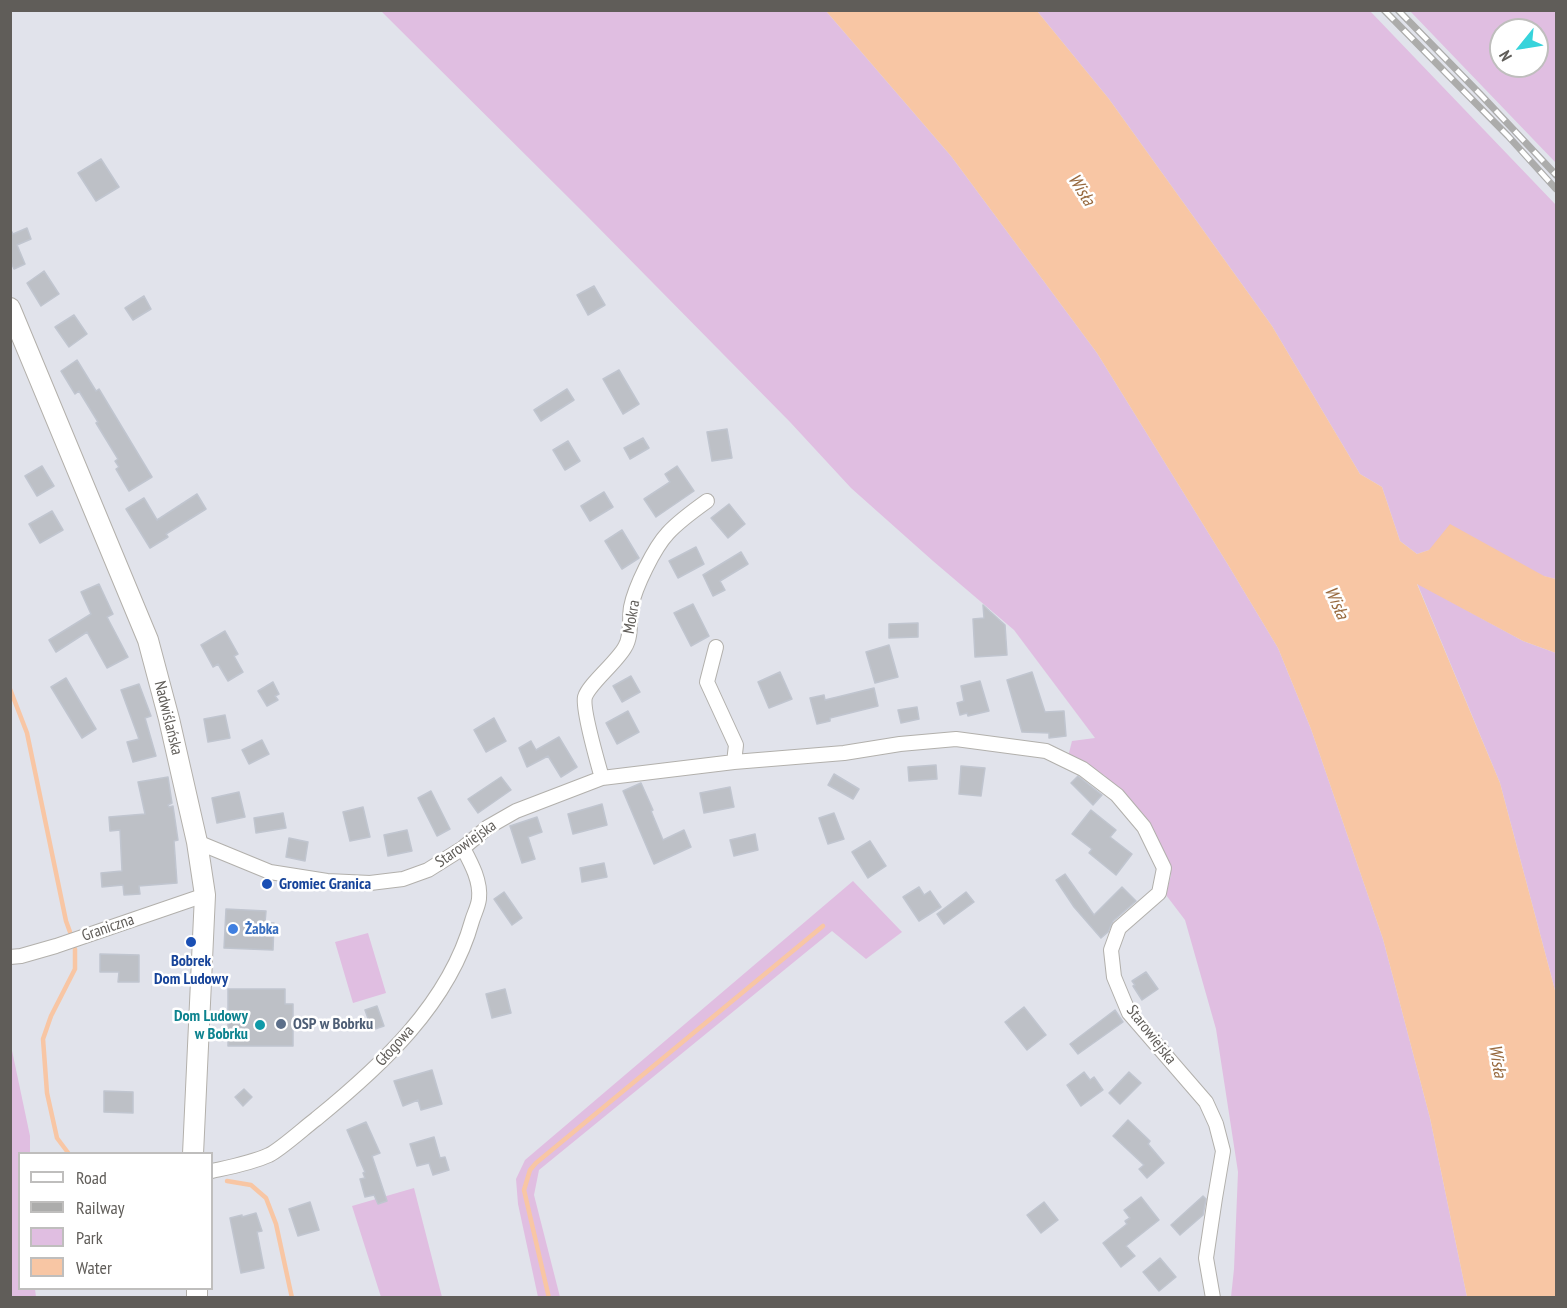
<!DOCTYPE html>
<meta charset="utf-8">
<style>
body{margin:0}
#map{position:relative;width:1567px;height:1308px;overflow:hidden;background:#e1e3eb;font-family:"PT Sans Narrow",sans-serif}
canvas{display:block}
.frame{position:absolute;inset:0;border:12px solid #605d59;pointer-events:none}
.legend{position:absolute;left:18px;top:1152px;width:195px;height:138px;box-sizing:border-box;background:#fff;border:2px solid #bfbebd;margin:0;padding:8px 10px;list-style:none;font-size:18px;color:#605d59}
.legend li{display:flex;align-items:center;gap:12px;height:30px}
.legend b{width:30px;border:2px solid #bfbebd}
.north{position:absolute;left:1489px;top:18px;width:60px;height:60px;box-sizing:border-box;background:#fff;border:2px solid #bfbebd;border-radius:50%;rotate:240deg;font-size:16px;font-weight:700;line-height:24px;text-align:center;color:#605d59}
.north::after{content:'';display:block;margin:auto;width:21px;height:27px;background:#37d3db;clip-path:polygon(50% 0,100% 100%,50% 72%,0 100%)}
</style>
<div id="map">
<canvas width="1567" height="1308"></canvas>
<div class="frame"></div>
<ul class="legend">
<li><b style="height:8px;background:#fff"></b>Road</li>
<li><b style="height:8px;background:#acacab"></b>Railway</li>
<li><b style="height:16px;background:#e0bee1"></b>Park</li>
<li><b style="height:16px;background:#f8c6a4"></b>Water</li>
</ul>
<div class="north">N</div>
</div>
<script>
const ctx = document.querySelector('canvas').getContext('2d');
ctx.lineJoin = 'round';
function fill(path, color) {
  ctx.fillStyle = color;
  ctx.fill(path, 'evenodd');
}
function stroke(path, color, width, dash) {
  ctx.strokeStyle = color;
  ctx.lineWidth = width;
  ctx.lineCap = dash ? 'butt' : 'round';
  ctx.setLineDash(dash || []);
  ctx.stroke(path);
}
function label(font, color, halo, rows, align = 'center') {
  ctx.font = font + ' "PT Sans Narrow",sans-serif';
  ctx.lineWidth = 5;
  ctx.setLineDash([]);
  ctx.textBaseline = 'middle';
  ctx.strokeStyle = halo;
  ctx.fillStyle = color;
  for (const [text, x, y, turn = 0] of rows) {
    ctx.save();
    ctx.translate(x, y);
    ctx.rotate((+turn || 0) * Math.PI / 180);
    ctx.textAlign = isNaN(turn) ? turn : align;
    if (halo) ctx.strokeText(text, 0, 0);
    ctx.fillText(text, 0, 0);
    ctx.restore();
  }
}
fill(new Path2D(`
 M 381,11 L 826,11 L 951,156 L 1097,353 L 1227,563 L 1278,648 L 1311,729 L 1383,939 L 1430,1118 L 1467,1297 L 1231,1297 L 1234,1269 L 1238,1172 L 1216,1029 L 1185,920 L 1166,895 L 1171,875 L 1164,855 L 1143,817 L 1104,775 L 1068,757 L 1072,741 L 1095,738 L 1014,630 L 933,561 L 851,488 L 790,422 L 584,213 Z
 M 1037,11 L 1370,11 L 1556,205 L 1556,579 L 1429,550 L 1417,554 L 1400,541 L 1382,487 L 1360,474 L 1272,326 L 1109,99 Z
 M 1410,11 L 1556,11 L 1556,163 ZM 1501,30 L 1537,30 L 1537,66 L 1501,66 Z
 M 1417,583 L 1523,641 L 1556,653 L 1556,994 L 1500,783 Z
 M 853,881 L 902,932 L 866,959 L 832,931 L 539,1170 L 534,1195 L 560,1297 L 538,1297 L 518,1204 L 516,1179 L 525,1160 Z
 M 368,933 L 386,993 L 353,1003 L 335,942 Z
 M 10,1041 L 30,1136 L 30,1153 L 20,1154 L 20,1288 L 35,1289 L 36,1297 L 11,1297 Z
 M 414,1188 L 442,1297 L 381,1297 L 352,1206 Z`), '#e0bee1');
fill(new Path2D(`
 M 826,11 L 1037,11 L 1109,99 L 1272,326 L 1360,474 L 1382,487 L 1400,541 L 1417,554 L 1429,550 L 1450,524 L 1544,576 L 1556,579 L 1556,653 L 1523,641 L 1417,584 L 1500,783 L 1556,994 L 1556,1297 L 1467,1297 L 1430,1118 L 1383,939 L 1311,729 L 1278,648 L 1227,563 L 1097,353 L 951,156 Z`), '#f8c6a4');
stroke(new Path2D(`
 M 10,689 L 27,733 L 66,921 L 70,932
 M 69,1154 L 57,1138 L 47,1093 L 43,1039 L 51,1016 L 75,969 L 75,949
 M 227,1181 L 251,1185 L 266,1198 L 276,1224 L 292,1298
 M 549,1298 L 524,1190 L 530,1170 L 536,1163 L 823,926`), '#f8c6a4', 4.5);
const building = new Path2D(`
 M 101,159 L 119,187 L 96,201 L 78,173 Z
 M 27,228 L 31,239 L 17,245 L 25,264 L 14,269 L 10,260 L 10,229 L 13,234 Z
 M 44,271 L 59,294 L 41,306 L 27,283 Z
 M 594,286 L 605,305 L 588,315 L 577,295 Z
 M 144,296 L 151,309 L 133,320 L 125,308 Z
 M 74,315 L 87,334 L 69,347 L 55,327 Z
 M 77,360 L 96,391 L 99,389 L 152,477 L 129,491 L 116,469 L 119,467 L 115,461 L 118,459 L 96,423 L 98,422 L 79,391 L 75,394 L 61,371 Z
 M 619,370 L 639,404 L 623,414 L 603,379 Z
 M 567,389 L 574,400 L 541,421 L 534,410 Z
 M 727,429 L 732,458 L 712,461 L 707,432 Z
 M 643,438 L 649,448 L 630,459 L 624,448 Z
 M 568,441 L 580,461 L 565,470 L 553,450 Z
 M 42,466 L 54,486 L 37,496 L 25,476 Z
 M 677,466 L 694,491 L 656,517 L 644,499 L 670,482 L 665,474 Z
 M 604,492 L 613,507 L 590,521 L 581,506 Z
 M 197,494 L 206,509 L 166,534 L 168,537 L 150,548 L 126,509 L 144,498 L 157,520 Z
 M 729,504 L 745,524 L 728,538 L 711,518 Z
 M 52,511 L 63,530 L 40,543 L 29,524 Z
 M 622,530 L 639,558 L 622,569 L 605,541 Z
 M 696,547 L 704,564 L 678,578 L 669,561 Z
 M 741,552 L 748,564 L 720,581 L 725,590 L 713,596 L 703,575 Z
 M 99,584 L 113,614 L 107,617 L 128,657 L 107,668 L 87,632 L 56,652 L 49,640 L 91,614 L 81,592 Z
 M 693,604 L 709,636 L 691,646 L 674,613 Z
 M 983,605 L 1005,625 L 1007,655 L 975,657 L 973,619 L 984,618 Z
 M 918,623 L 918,637 L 889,638 L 889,624 Z
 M 225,631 L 238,654 L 234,656 L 243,672 L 228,681 L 218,664 L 213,667 L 201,645 Z
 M 889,645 L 898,677 L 875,683 L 866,652 Z
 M 780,672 L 792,699 L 769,708 L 758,682 Z
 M 1032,672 L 1045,712 L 1064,711 L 1066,736 L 1049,738 L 1049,733 L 1022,732 L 1007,680 Z
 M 631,676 L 640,692 L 622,702 L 613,686 Z
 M 66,678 L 96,729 L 82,738 L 51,687 Z
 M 980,681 L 989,711 L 968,716 L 967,713 L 960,715 L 957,703 L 964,701 L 961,686 Z
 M 273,682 L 279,694 L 275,696 L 278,700 L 267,706 L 258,691 Z
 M 139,684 L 151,716 L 145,718 L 156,756 L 133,762 L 127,742 L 139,739 L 121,690 Z
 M 874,688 L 878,706 L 830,718 L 830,721 L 817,724 L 810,698 L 824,695 L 825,700 Z
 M 917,707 L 919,719 L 901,723 L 898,710 Z
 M 628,711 L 639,732 L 617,744 L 606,723 Z
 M 225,715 L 230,738 L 208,742 L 204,719 Z
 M 494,718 L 506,741 L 486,752 L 474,730 Z
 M 559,737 L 577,767 L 561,777 L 548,756 L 527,767 L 519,748 L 531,741 L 536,750 Z
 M 262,740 L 269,754 L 249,764 L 242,750 Z
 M 936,765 L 937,779 L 909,781 L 908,767 Z
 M 961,766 L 985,768 L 981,796 L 959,794 Z
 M 834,774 L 859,789 L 853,799 L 828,785 Z
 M 1078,776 L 1102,795 L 1093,805 L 1071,783 Z
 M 168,777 L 172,803 L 168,805 L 169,807 L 173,806 L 178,840 L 174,841 L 177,883 L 139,886 L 140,894 L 124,895 L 123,885 L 102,887 L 101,873 L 122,871 L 120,830 L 110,831 L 109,817 L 145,814 L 138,782 Z
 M 501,777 L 511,790 L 478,813 L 468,799 Z
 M 641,783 L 653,810 L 651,811 L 663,840 L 684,830 L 691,847 L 654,864 L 623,791 Z
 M 730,787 L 734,807 L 704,813 L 700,793 Z
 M 431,791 L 450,829 L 437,836 L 418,798 Z
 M 239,792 L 245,817 L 217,823 L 212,798 Z
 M 602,804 L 607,825 L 573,834 L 568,814 Z
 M 363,807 L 370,837 L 350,841 L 343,812 Z
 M 1091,810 L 1116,830 L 1110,837 L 1132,854 L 1116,875 L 1089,853 L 1092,849 L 1072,834 Z
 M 283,813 L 286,828 L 256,833 L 254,818 Z
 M 834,813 L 844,839 L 828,844 L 819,818 Z
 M 537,817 L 542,832 L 528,837 L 535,859 L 522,863 L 510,826 Z
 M 407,830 L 412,851 L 388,856 L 384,835 Z
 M 755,834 L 758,850 L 734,856 L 730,840 Z
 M 289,838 L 308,842 L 305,861 L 286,857 Z
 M 870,841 L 886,866 L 868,878 L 852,852 Z
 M 604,863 L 607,877 L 582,882 L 580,868 Z
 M 1065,874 L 1094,915 L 1122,887 L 1136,901 L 1113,921 L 1108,932 L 1101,938 L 1074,907 L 1056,880 Z
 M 919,887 L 924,895 L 930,891 L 941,907 L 919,921 L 903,897 Z
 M 504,892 L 522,918 L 512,925 L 494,899 Z
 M 966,892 L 974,902 L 944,924 L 937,914 Z
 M 226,909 L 266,911 L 265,923 L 274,923 L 273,950 L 224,948 Z
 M 100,954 L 139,955 L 139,982 L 118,982 L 119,972 L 100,972 Z
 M 1146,972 L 1158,989 L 1142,1000 L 1133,986 L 1135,985 L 1132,981 Z
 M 228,989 L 285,989 L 285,1004 L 293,1004 L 293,1046 L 228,1046 Z
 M 505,989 L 511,1013 L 492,1018 L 486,994 Z
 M 377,1006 L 384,1026 L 372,1030 L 365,1010 Z
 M 1024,1007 L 1046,1035 L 1027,1050 L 1005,1022 Z
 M 1115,1010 L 1123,1022 L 1078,1054 L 1070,1044 Z
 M 432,1070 L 442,1104 L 421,1110 L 418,1100 L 403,1106 L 394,1081 Z
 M 1084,1072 L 1090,1080 L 1094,1077 L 1103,1090 L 1081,1106 L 1067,1085 Z
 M 1129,1072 L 1141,1083 L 1120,1104 L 1109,1093 Z
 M 244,1089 L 252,1097 L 243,1106 L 235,1097 Z
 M 104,1091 L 133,1092 L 133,1113 L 104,1112 Z
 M 1128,1120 L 1150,1141 L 1148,1144 L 1164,1163 L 1147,1178 L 1139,1169 L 1144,1165 L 1113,1136 Z
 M 366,1122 L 380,1153 L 372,1156 L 387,1201 L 378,1204 L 374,1195 L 365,1197 L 360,1179 L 365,1178 L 363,1173 L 365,1172 L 347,1130 Z
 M 434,1137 L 440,1158 L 445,1157 L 449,1170 L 433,1175 L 429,1163 L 417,1166 L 410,1144 Z
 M 1203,1196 L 1206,1199 L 1203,1215 L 1180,1235 L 1171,1225 Z
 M 1141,1197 L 1159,1220 L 1126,1246 L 1135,1256 L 1121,1267 L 1103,1243 L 1127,1224 L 1125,1221 L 1130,1218 L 1124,1210 Z
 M 310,1202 L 319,1230 L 298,1236 L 289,1209 Z
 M 1044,1202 L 1058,1220 L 1041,1233 L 1027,1215 Z
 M 256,1213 L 262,1231 L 257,1232 L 264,1268 L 241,1273 L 230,1218 L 242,1215 L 242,1217 Z
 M 1160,1258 L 1176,1277 L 1159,1291 L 1143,1272 Z`);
fill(building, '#bdc0c6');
stroke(building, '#c0c5cf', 1.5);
const street = new Path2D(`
 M 716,647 L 707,682 L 736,745 L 734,762
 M 602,778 C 598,764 582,708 585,697 C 589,684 617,662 625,647 C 632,636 629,619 631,607 C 635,587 654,548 668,533 C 679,521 693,511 707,501
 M 197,842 L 270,872 L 327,881 L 370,883 L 403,879 L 428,870 L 463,848 L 488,827 L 516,811 L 602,778 L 734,762 L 844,753 L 900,744 L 956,739 L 1046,751 L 1083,769 L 1117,795 L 1144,827 L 1164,868 L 1159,893 L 1119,928 L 1111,950 L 1114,977 L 1129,1013 L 1206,1102 L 1216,1124 L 1223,1151 L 1215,1198 L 1206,1258 L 1213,1298
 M 10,957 L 21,956 L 56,946 L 205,895
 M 212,1171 C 230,1167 251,1163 269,1155 C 281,1149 304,1128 316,1119 C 381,1066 449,1004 472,921 C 474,914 478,907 479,899 C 481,881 471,863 463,848`);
const secondary = new Path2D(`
 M 10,308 L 148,640 L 169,719 L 197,842 L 205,895 L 193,1154
 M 197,1288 L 197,1298`);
stroke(street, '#b2b0ac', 16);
stroke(secondary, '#b3b0ab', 22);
stroke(street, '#fff', 14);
stroke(secondary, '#fff', 20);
const rail = new Path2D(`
 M 1384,10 L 1508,136 L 1556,189
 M 1398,10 L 1481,95 L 1556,175`);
stroke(rail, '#acacab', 7);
stroke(rail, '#fff', 4.5, [14]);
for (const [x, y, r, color] of [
 [267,884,6,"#1a4fb4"],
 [233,929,6,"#3f7fe0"],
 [191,942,6,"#1a4fb4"],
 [281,1024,6,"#5c6f8a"],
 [260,1025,6,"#0f9aa8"]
]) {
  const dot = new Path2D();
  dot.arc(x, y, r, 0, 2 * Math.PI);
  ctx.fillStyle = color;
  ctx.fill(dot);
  stroke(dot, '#fff', 2);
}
label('16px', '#605d59', '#fff', [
 ["Mokra",632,617,-80],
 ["Nadwiślańska",168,718,76],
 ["Starowiejska",466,844,-35],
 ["Graniczna",108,928,-19],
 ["Starowiejska",1151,1035,52],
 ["Głogowa",395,1046,-48]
]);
label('bold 16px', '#164399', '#fff', [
 ["Gromiec Granica",279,884],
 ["Bobrek",191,961,"center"],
 ["Dom Ludowy",191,979,"center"]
], 'left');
label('bold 16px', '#366cbe', '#fff', [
 ["Żabka",245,929]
], 'left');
label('bold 16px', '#0d838f', '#fff', [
 ["Dom Ludowy",248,1016],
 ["w Bobrku",248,1034]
], 'right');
label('bold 16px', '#4e5e75', '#fff', [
 ["OSP w Bobrku",293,1024]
], 'left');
label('italic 18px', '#97693e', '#fff', [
 ["Wisła",1081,190,58],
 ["Wisła",1336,603,66],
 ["Wisła",1497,1061,80]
]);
</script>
